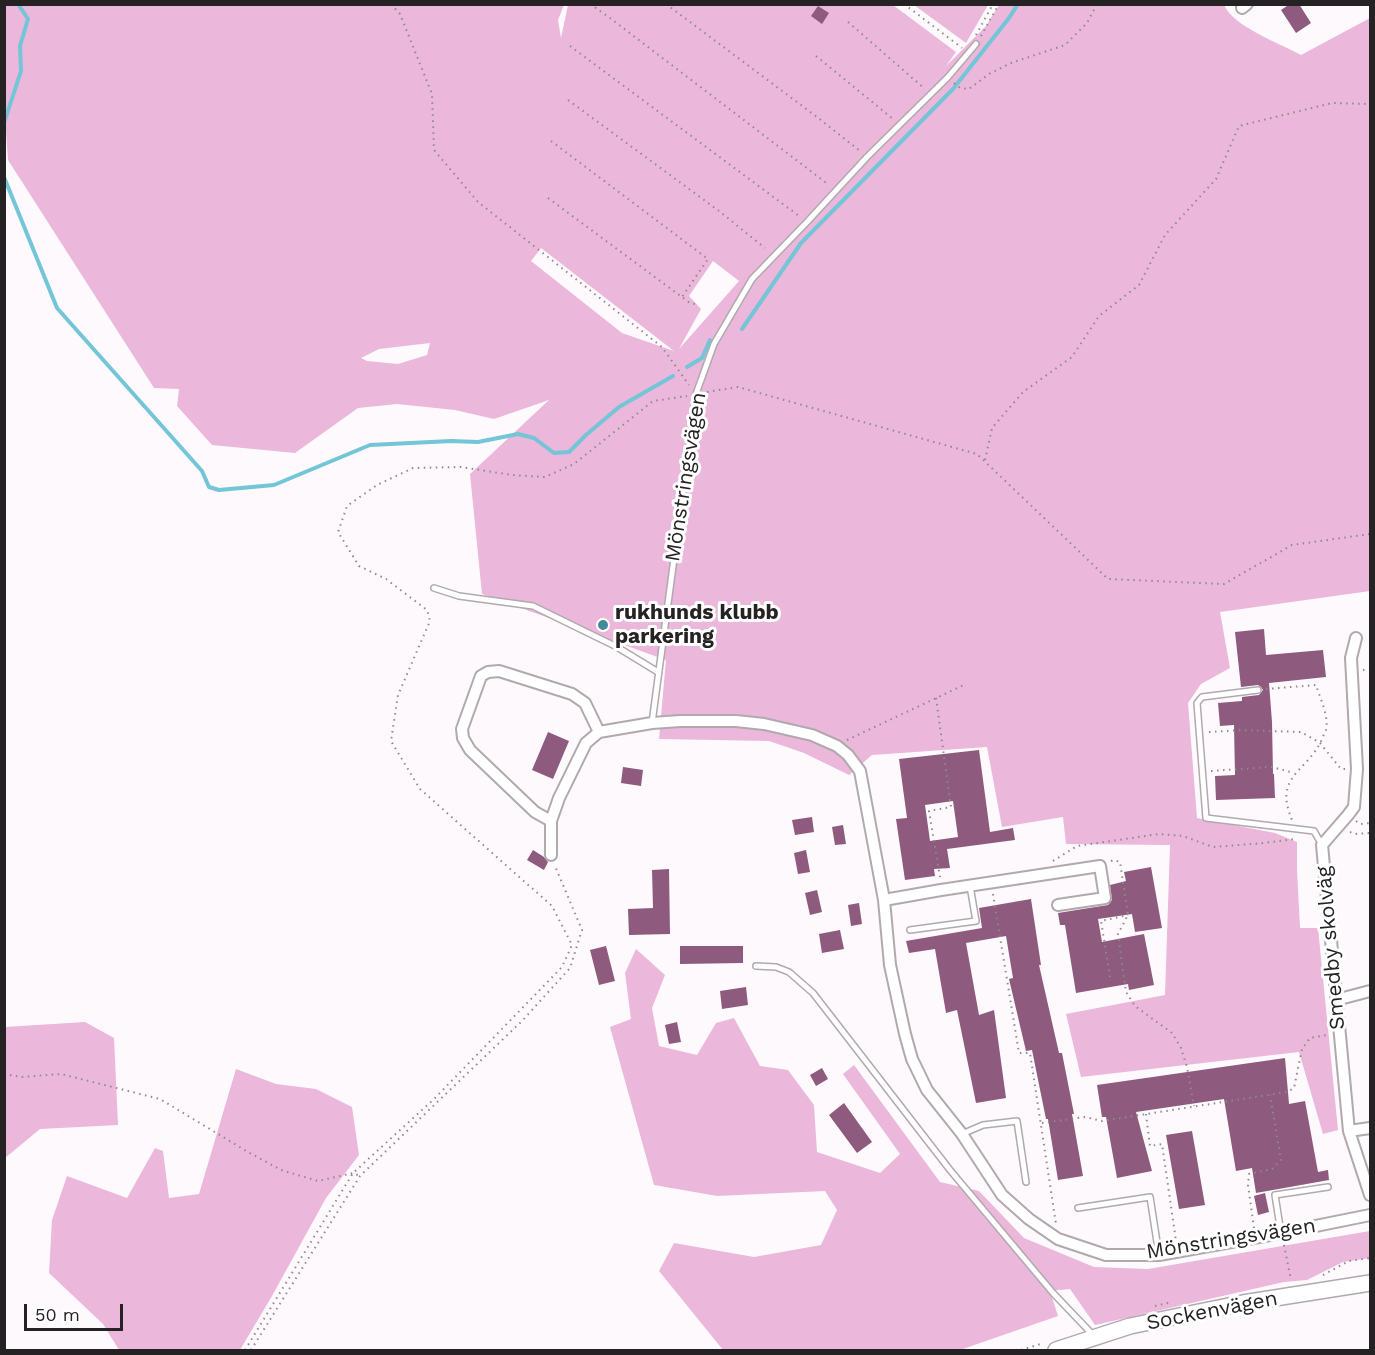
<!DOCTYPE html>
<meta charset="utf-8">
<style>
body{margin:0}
#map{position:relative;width:1375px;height:1355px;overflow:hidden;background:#fef9fc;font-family:"Work Sans",sans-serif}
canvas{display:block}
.frame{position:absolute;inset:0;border:6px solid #252223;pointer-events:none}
.scale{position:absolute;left:24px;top:1304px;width:99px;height:27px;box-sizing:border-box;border:3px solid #252223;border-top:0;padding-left:8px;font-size:18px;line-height:21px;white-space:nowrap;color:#252223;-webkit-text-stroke:4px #fff;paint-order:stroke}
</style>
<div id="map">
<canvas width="1375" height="1355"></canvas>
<div class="frame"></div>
<div class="scale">50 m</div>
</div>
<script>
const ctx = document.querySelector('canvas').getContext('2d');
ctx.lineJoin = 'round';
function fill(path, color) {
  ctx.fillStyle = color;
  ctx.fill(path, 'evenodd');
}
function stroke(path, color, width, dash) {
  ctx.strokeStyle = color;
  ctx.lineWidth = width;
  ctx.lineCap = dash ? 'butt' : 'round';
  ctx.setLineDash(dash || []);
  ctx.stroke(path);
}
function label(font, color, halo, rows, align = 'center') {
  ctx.font = font + ' "Work Sans",sans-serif';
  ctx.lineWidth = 6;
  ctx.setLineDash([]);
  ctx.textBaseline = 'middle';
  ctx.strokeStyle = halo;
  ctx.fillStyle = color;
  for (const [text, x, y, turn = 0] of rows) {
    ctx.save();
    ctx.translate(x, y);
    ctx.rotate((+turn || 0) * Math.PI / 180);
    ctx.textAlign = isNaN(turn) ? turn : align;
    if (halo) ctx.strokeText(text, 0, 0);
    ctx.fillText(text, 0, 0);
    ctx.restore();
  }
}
fill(new Path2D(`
 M 4,5 L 564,5 L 558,20 L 561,38 L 568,5 L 893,5 L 956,52 L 946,66 L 986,26 L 999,5 L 1224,5 C 1234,27 1279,43 1301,55 L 1370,18 L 1370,591 L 1220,612 L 1230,668 L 1201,684 L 1188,703 L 1197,818 L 1275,833 L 1297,842 L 1297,870 L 1300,928 L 1318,928 L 1338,1130 L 1323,1134 L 1299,1052 L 1081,1077 L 1066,1014 L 1165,995 L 1170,845 L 1066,844 L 1063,817 L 1002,827 L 987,747 L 872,755 L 849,775 L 804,753 L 769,741 L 659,739 L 666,660 L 482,594 L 470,474 L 549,400 L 494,419 L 455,410 L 397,404 L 358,408 L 295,453 L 212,445 L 177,406 L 179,389 L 154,388 L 8,160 L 4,104 ZM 541,248 L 674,351 L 622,333 L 531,261 ZM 713,261 L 739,281 L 679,349 L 701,309 L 689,296 ZM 430,343 L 427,355 L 398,364 L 367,361 L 361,358 L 379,349 Z
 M 914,5 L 988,5 L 966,43 Z
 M 636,949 L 665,975 L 652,1008 L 659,1046 L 697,1055 L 716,1023 L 734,1018 L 760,1066 L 788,1070 L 814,1105 L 817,1152 L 880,1173 L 900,1154 L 843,1074 L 854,1065 L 940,1182 L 979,1191 L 1024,1238 L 1094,1267 L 1148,1269 L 1370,1231 L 1370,1258 L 1343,1262 L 1307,1280 L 1284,1282 L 1095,1325 L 1070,1289 L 1050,1291 L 1058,1316 L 960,1350 L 723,1350 L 659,1271 L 674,1243 L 754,1257 L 821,1245 L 837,1210 L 825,1191 L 717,1196 L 654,1185 L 610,1027 L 631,1019 L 625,973 Z
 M 85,1022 L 114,1038 L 118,1125 L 40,1129 L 5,1158 L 5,1027 Z
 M 236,1069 L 276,1084 L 316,1089 L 352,1107 L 359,1155 L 326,1198 L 272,1296 L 240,1350 L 119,1350 L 103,1324 L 49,1273 L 52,1220 L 67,1176 L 127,1198 L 155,1148 L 163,1151 L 169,1198 L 199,1194 Z`), '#ebb7da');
stroke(new Path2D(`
 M 4,123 L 21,71 L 20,46 L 28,19 L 18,4
 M 4,177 L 57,308 L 202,471 L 209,487 L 219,490 L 274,485 L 370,445 L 451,441 L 478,442 L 518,434 L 534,438 L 554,453 L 569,452 L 586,435 L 619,407 L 673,376
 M 742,329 L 801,243 L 953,89 L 1009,18 L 1018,4
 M 687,367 L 702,358 L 710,340`), '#73c5d7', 4);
fill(new Path2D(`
 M 1290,4 L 1299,4 L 1311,23 L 1296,33 L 1281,10 Z
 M 818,6 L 829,13 L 822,24 L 811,16 Z
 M 1264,629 L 1266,655 L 1323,650 L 1326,677 L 1269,683 L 1272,722 L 1273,774 L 1274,774 L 1275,798 L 1216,800 L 1215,776 L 1235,775 L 1234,725 L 1220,726 L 1218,703 L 1242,701 L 1242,697 L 1259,695 L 1263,690 L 1261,687 L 1258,685 L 1241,687 L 1235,632 Z
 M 548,732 L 569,741 L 553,779 L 532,770 Z
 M 979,750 L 990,832 L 1013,828 L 1015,840 L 947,849 L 950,868 L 934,869 L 935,876 L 905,880 L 896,819 L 907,818 L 899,759 ZM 953,801 L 958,837 L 930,841 L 925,805 Z
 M 623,767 L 643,770 L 641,786 L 621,783 Z
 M 812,817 L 814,832 L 795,835 L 792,820 Z
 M 843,825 L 846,844 L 835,845 L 832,827 Z
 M 533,850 L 544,857 L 548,862 L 544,870 L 527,860 Z
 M 806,850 L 810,872 L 798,874 L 794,853 Z
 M 1151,867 L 1162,928 L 1135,932 L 1132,914 L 1098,919 L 1102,942 L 1144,934 L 1154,985 L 1129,990 L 1128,984 L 1076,993 L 1065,925 L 1060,925 L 1058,913 L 1108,905 L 1112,900 L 1110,885 L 1126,881 L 1124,872 Z
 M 669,869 L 670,934 L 629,935 L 628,909 L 653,908 L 652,870 Z
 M 817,890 L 822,912 L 810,915 L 805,893 Z
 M 1031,899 L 1041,965 L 1039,965 L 1059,1053 L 1062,1053 L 1074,1114 L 1072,1114 L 1083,1176 L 1058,1180 L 1048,1119 L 1046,1119 L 1032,1050 L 1026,1051 L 1009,979 L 1013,978 L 1006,936 L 966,943 L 979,1015 L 994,1010 L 1006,1098 L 976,1103 L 957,1010 L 946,1013 L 935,949 L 909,953 L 906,941 L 982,928 L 979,908 Z
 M 859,903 L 862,924 L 851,926 L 848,905 Z
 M 840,930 L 844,949 L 822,953 L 819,934 Z
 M 606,946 L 615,981 L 599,985 L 590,950 Z
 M 680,946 L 743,946 L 743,963 L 680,964 Z
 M 746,987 L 748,1005 L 722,1009 L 720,991 Z
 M 677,1022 L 681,1042 L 669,1044 L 665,1025 Z
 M 1285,1058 L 1289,1104 L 1305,1101 L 1318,1172 L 1328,1170 L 1329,1180 L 1256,1193 L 1252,1168 L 1236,1171 L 1224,1099 L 1136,1112 L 1152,1171 L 1117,1178 L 1106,1117 L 1102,1117 L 1097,1085 Z
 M 822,1068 L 828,1079 L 816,1086 L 810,1075 Z
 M 844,1103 L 872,1142 L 857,1153 L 829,1115 Z
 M 1192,1131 L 1205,1205 L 1179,1209 L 1166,1135 Z
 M 1265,1193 L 1269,1212 L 1258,1215 L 1254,1196 Z`), '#8e5a7e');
const lane = new Path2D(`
 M 434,588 L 459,596 L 533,606 L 617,647 L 658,672
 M 1258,690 L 1202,697 L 1197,703 L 1206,818 L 1314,831 L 1322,845
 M 652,723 L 696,394 L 714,344 L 752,279 L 807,222 L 867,157 L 948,77 L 976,44
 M 910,930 L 976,921 L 970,886
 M 756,966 L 776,967 L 789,972 L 813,993 L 950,1170 L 1053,1293 L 1094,1336
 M 962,1134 L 983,1125 L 1017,1121 L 1026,1182
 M 1078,1208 L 1150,1197 L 1159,1255
 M 1281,1233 L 1275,1195 L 1328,1187`);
const street = new Path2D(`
 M 1242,8 L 1247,4
 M 1356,638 L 1351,658 L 1357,769 L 1354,807 L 1348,815 L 1322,845 L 1349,1131 L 1370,1195
 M 551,821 L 535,812 L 470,750 L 463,738 L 462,729 L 481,676 L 488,672 L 499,671 L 572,694 L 585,703 L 599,732
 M 551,855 L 551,821 L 559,798 L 586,743 L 599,732 L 652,723 L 680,721 L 736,721 L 764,724 L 812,735 L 837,746 L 848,755 L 860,771 L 884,900 L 890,965 L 905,1034 L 912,1059 L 927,1090 L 962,1134 L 1002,1195 L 1029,1219 L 1058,1239 L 1106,1255 L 1159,1255 L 1281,1233 L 1370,1215
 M 884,900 L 941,890 L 1100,866 L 1105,898 L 1058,905
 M 1336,1000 L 1370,991
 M 1349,1131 L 1370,1128`);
const secondary = new Path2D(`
 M 1056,1350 L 1130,1326 L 1243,1303 L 1370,1283`);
stroke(lane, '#b1a9ae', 8);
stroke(street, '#b1a9ae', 14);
stroke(secondary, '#b1a9ae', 18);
stroke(new Path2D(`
 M 391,4 L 400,14 L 432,94 L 434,150 L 478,202 L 662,347 L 689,385
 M 590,4 L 610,18 L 829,185
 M 666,4 L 817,117 L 860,151
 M 904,4 L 962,48
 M 848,22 L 925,89
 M 976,35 L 993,4
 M 981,36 L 999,4
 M 570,46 L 799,216
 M 816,56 L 893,119
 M 954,83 L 960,88 L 969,89 L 989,74 L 1011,63 L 1065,45 L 1087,23 L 1097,4
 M 568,100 L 719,211 L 765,248
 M 551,141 L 708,259 L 682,297
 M 548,198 L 690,303 L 699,305
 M 707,392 L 738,387 L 977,454 L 1108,579 L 1224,584 L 1292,545 L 1370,534
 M 985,460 L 992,428 L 1023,392 L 1072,357 L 1099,316 L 1139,285 L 1165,235 L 1216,179 L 1239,126 L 1332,103 L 1370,104
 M 1363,670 L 1370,669
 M 1266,689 L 1316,685 C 1320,698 1329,716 1326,730 C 1325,733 1323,736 1322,739 C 1307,773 1273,775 1292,820
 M 936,698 L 951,807 L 929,811 L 940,877
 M 1209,732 L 1241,730 L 1301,732 L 1320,743 L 1341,769 L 1347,769
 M 847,740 L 966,684
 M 1211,771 L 1272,767 L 1294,773
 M 1356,821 L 1361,824 L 1370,823
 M 1350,832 L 1355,834 L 1370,833
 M 1053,861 L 1077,846 L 1159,834 L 1183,836 L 1213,847 L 1264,843 L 1295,839
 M 1111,861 L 1114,860 L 1120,862 L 1128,915 L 1118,934 L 1126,992 L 1135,1006 L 1172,1033 L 1181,1048 L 1187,1067 L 1194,1106
 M 993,894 L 1019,1053 L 1030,1053 L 1056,1224
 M 1110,977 L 1101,921 L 1128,915
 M 4,1074 L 21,1077 L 61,1074 L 160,1099 L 248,1152 L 281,1170 L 318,1181 L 353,1173 L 360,1176
 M 1146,1114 L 1150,1146 L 1162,1144 L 1176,1241
 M 1042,1123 L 1085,1117 L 1102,1121 L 1287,1092 L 1294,1088 L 1302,1049 L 1310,1038 L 1327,1035
 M 1254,1228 L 1248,1185 L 1249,1174 L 1272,1169 L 1281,1160 L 1270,1095
 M 1284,1245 L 1291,1280
 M 1323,1275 L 1349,1261 L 1370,1258
 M 1155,1306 L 1172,1302
 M 245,1350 L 353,1173 L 434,1099 L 562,967 L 572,945 L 552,906 L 420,789 L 391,741 L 398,695 L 430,621 L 427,610 L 386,579 L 359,566 L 338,532 L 347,506 L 377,485 L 413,468 L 461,467 L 512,475 L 545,477 L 574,464 L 653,401 L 687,396
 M 251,1350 L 360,1176 L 522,1021 L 570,968 L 582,930 L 555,866
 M 1021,1350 L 1044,1343`), '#8e8a8c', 2, [1.5, 4.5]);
stroke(lane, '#fff', 5);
stroke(street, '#fff', 10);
stroke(secondary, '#fff', 15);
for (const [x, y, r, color] of [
 [603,625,6,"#468a99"]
]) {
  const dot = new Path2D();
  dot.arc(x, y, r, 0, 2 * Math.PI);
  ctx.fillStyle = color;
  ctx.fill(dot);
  stroke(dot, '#fff', 2);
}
label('21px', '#252223', '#fff', [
 ["Mönstringsvägen",686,477,-81],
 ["Smedby skolväg",1331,948,-95],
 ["Mönstringsvägen",1231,1239,-9],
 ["Sockenvägen",1212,1311,-11]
]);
label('bold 21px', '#252223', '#fff', [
 ["rukhunds klubb",615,613],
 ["parkering",615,637]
], 'left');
</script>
